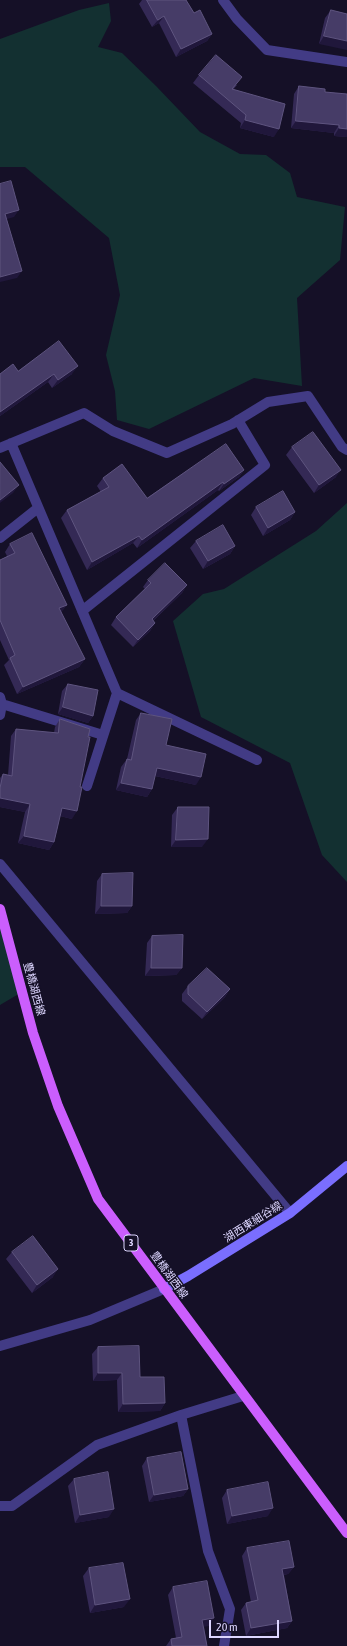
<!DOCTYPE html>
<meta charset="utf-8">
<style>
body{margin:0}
#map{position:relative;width:347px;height:1646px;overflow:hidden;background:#151027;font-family:"Asap Condensed",sans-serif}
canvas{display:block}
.scale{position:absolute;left:209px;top:1620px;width:70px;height:18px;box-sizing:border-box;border:2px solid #ddd6ff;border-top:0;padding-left:5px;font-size:12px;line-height:14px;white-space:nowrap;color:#ddd6ff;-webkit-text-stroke:3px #151027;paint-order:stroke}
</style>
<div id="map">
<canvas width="347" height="1646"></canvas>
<div class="scale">20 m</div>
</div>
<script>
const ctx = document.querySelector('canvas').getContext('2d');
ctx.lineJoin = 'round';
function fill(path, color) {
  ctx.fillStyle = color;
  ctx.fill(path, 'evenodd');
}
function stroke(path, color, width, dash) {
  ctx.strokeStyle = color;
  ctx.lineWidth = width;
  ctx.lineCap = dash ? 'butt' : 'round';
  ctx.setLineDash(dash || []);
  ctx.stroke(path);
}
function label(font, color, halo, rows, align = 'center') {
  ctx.font = font + ' "Asap Condensed","Noto Sans JP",sans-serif';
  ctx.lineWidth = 3;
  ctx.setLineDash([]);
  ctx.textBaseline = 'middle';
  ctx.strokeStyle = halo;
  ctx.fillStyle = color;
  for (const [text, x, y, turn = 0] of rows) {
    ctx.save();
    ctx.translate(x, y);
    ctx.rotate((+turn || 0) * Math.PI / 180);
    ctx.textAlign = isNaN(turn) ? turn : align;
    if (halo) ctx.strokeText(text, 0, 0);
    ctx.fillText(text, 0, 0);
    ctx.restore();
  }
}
fill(new Path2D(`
 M 109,3 L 111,21 L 98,47 L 122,53 L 156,86 L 200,132 L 240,154 L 266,155 L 290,173 L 297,197 L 345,207 L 340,260 L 297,298 L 302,386 L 254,378 L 149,429 L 117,420 L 115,391 L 106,355 L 120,295 L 109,238 L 25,167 L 0,167 L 0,39 L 79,10 Z
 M 347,503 L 347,882 L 322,855 L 290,763 L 201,717 L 173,621 L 203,594 L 224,589 L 316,531 Z
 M 0,909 L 22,992 L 0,1005 Z`), '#133031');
stroke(new Path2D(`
 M 223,0 L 237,19 L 267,50 L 347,62
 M 11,443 L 117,693 L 257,760
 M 0,448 L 84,413 L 113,431 L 167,453 L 232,424 L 268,402 L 308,396 L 342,447 L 347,450
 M 0,538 L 38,508
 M 82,611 L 265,465 L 238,420
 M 0,697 L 2,704 L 0,715
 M 2,704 L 103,735
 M 87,786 L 117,693
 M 0,864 L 290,1213
 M 181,1415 L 208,1551 L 230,1609 L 224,1646
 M 0,1506 L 12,1506 L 97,1445 L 181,1415 L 243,1396`), '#423b85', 10);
stroke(new Path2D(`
 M 0,1346 L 90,1320 L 164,1289`), '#423b85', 10);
stroke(new Path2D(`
 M 164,1289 L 188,1276 L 290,1213 L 347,1166`), '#7a6efe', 10);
stroke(new Path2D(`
 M 0,909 L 33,1033 L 58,1106 L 98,1199 L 347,1533`), '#cb5efd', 10);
fill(new Path2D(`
 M 142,0 L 186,0 L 194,13 L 212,34 L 207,41 L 176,57 L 159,23 L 152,27 L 139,4 Z
 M 331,10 L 347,14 L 319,44 L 325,18 Z
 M 199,75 L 237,85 L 233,90 L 274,137 L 240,128 L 241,123 L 193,83 Z
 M 299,86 L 325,92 L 347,94 L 347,137 L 334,136 L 334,133 L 291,128 L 294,94 Z
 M 18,371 L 72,374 L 52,388 L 48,382 L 0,416 L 0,374 Z
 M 292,447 L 336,477 L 314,493 L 286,455 Z
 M 244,470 L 239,477 L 219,491 L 218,490 L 137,548 L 133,543 L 87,570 L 61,518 L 67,510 L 101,492 L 97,486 L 103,478 L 147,498 Z
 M 256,507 L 295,512 L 290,520 L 263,536 L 251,515 Z
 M 196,541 L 235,546 L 230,554 L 203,569 L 190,548 Z
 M 10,544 L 67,605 L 61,612 L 85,659 L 79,667 L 17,694 L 4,665 L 9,660 L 0,640 L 0,560 L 7,556 L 5,552 Z
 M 148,580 L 187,585 L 182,593 L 153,621 L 155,623 L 150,631 L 133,647 L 111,625 L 116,617 L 145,589 L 143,587 Z
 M 68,684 L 93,716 L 88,723 L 58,714 L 62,691 Z
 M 141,713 L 166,745 L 196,785 L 155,776 L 152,789 L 147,797 L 116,790 L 121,767 L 127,759 L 136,720 Z
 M 60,719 L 72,819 L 60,816 L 54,842 L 49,850 L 18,843 L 25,812 L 0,807 L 0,778 L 3,774 L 8,775 L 11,736 L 16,729 L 54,733 L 55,727 Z
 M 178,807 L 202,847 L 171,847 L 172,815 Z
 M 102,874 L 132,906 L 127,913 L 95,914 L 97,881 Z
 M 152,936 L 182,968 L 176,975 L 145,976 L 147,943 Z
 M 188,986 L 230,989 L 225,997 L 202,1019 L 182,1001 L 182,994 Z
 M 12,1252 L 53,1277 L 32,1293 L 6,1259 Z
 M 98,1347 L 140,1377 L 165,1403 L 160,1411 L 118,1412 L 117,1380 L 93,1381 L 92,1354 Z
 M 147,1458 L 188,1489 L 183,1496 L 149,1502 L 142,1466 Z
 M 74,1479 L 109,1517 L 75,1523 L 68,1486 Z
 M 227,1490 L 268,1516 L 227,1524 L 222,1498 Z
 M 247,1548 L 294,1567 L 288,1574 L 284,1575 L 292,1621 L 287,1628 L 246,1636 L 241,1610 L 246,1603 L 251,1602 L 242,1556 Z
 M 89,1568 L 124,1607 L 90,1613 L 83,1576 Z
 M 173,1587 L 209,1626 L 204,1626 L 207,1646 L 166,1646 L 171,1639 L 176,1638 L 168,1595 Z`), '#342955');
fill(new Path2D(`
 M 164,16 L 159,23 L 152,27 L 158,20 Z
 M 212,34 L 207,41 L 176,57 L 181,49 Z
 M 324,36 L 347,41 L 347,50 L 319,44 Z
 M 245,120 L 279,129 L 274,137 L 240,128 Z
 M 296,121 L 339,125 L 334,133 L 291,128 Z
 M 339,128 L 347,129 L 347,137 L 334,136 Z
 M 19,210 L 14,217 L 0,221 L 5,214 Z
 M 22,271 L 17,278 L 0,282 L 0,277 Z
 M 78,366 L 72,374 L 52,388 L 58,380 Z
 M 54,374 L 48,382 L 0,416 L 0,412 Z
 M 244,470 L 239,477 L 219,491 L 224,484 Z
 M 341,470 L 336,477 L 314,493 L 319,485 Z
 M 223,482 L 218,490 L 137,548 L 142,540 Z
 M 19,485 L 13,493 L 0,503 L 0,500 Z
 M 295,512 L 290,520 L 263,536 L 268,528 Z
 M 139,536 L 133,543 L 87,570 L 92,562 Z
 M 235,546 L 230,554 L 203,569 L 208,561 Z
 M 187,585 L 182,593 L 146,627 L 152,619 Z
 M 67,605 L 61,612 L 54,616 L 59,608 Z
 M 155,623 L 150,631 L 133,647 L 138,640 Z
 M 85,659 L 79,667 L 17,694 L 23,687 Z
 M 63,707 L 93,716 L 88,723 L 58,714 Z
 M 157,768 L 201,777 L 196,785 L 151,775 Z
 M 121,783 L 152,789 L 147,797 L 116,790 Z
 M 0,798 L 30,804 L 25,812 L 0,807 Z
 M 62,808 L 77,811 L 72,819 L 56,815 Z
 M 24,836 L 54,842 L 49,850 L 18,843 Z
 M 208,839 L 202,847 L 171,847 L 176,840 Z
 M 101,906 L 132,906 L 127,913 L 95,914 Z
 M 151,968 L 182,968 L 176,975 L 145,976 Z
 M 230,989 L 225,997 L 202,1019 L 207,1012 Z
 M 58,1269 L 53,1277 L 32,1293 L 37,1285 Z
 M 98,1373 L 122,1373 L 117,1380 L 93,1381 Z
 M 165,1403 L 160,1411 L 118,1412 L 123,1404 Z
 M 188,1489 L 183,1496 L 149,1502 L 154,1495 Z
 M 273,1508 L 268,1516 L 227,1524 L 232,1516 Z
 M 114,1509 L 109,1517 L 75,1523 L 80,1515 Z
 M 294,1567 L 288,1574 L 277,1576 L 282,1569 Z
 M 130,1599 L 124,1607 L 90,1613 L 95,1605 Z
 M 214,1618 L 209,1626 L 197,1628 L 202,1620 Z
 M 292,1621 L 287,1628 L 246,1636 L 251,1628 Z`), '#20173b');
const building = new Path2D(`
 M 147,0 L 186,0 L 194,13 L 200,10 L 212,34 L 181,49 L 164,16 L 158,20 Z
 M 331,10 L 347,14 L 347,41 L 324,36 Z
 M 216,55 L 242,77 L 232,89 L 285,104 L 279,129 L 245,120 L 246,115 L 199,75 Z
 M 299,86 L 325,89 L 325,92 L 347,94 L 347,129 L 339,128 L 339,125 L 296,121 Z
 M 11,181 L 19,210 L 5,214 L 22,271 L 0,277 L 0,184 Z
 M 59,341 L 78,366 L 58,380 L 54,374 L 0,412 L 0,374 L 13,364 L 18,371 Z
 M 313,432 L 341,470 L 319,485 L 292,447 Z
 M 226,444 L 244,470 L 224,484 L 223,482 L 142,540 L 139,536 L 92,562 L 67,510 L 109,487 L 103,478 L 122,464 L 147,498 Z
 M 0,462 L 19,485 L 0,500 Z
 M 283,491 L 295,512 L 268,528 L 256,507 Z
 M 223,525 L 235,546 L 208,561 L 196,541 Z
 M 32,533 L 67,605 L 59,608 L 85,659 L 23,687 L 10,658 L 15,655 L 0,620 L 0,560 L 15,553 L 10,544 Z
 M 165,563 L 187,585 L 152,619 L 155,623 L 138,640 L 116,617 L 151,583 L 148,580 Z
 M 68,684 L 98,690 L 93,716 L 63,707 Z
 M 141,713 L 172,719 L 166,745 L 206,754 L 201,777 L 157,768 L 152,789 L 121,783 L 127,759 L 131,760 Z
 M 60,719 L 90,729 L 88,737 L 90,737 L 80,787 L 82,787 L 77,811 L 62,808 L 54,842 L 24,836 L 30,804 L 0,798 L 0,788 L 3,774 L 12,776 L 16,729 L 58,733 Z
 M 178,807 L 209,807 L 208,839 L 176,840 Z
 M 133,873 L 132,906 L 101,906 L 102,874 Z
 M 183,935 L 182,968 L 151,968 L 152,936 Z
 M 207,968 L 230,989 L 207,1012 L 188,994 L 188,986 Z
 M 33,1236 L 58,1269 L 37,1285 L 12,1252 Z
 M 139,1346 L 140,1377 L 164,1377 L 165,1403 L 123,1404 L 122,1373 L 98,1373 L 98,1347 Z
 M 181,1452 L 188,1489 L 154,1495 L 147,1458 Z
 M 108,1472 L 114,1509 L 80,1515 L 74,1479 Z
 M 268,1482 L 273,1508 L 232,1516 L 227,1490 Z
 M 289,1541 L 294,1567 L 282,1569 L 292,1621 L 251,1628 L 246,1603 L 258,1600 L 247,1548 Z
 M 123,1563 L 130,1599 L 95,1605 L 89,1568 Z
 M 207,1581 L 214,1618 L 202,1620 L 207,1646 L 172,1646 L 171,1639 L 182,1637 L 173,1587 Z`);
fill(building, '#463c67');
stroke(building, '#5e547f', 1);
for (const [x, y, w] of [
 [131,1243,14]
]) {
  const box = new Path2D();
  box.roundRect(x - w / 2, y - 8, w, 16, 3);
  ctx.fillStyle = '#151027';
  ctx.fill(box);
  stroke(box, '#ddd6ff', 1);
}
label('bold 10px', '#ddd6ff', null, [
 ["3",131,1243]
]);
label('11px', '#ddd6ff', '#151027', [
 ["豊橋湖西線",34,989,75],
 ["湖西東細谷線",253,1222,-32],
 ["豊橋湖西線",169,1275,54]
]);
</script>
